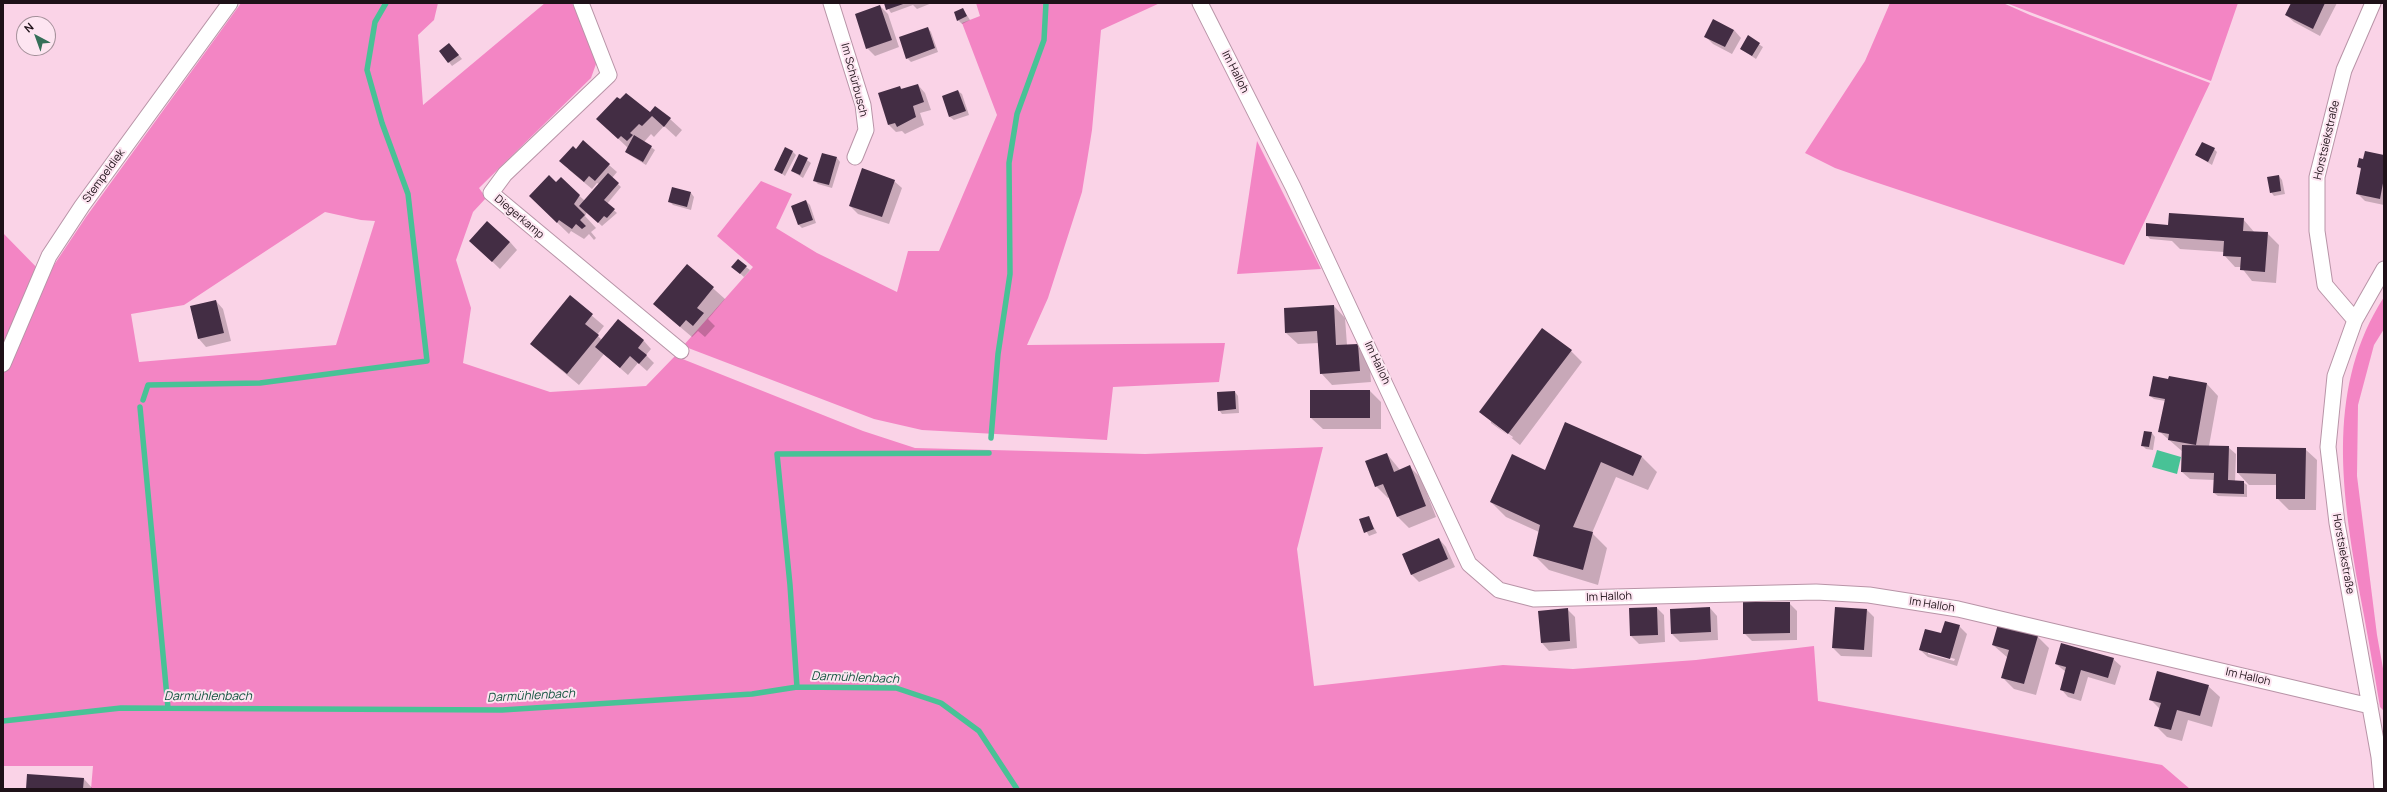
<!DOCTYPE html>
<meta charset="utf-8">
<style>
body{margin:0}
#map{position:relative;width:2387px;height:792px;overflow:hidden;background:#fad3e7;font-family:Manrope,sans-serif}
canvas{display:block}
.frame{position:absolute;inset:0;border:4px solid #1e1118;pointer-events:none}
.north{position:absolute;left:16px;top:16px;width:40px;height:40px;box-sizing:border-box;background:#fde5f1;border:1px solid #a4909a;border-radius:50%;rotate:319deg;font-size:11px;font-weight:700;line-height:16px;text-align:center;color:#1e1118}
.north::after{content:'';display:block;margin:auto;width:14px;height:18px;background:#357059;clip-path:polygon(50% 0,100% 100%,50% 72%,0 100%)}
</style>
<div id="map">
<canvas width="2387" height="792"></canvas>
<div class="frame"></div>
<div class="north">N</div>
</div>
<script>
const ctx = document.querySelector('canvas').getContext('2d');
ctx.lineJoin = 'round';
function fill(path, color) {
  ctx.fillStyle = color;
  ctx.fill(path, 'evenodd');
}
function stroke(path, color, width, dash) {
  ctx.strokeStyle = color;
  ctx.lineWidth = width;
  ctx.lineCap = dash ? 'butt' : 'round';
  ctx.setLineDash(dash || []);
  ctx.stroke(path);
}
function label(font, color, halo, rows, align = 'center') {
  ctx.font = font + ' Manrope,sans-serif';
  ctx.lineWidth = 4;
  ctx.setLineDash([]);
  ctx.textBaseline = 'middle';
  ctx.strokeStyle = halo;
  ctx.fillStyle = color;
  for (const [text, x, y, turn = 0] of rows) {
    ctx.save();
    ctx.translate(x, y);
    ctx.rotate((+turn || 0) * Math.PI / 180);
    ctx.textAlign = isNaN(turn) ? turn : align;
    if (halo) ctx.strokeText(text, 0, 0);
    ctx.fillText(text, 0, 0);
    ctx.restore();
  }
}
fill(new Path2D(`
 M 241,3 L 438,3 L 434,20 L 418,35 L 423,105 L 545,3 L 572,3 L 594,47 L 596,64 L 591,78 L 479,188 L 486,198 L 473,212 L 456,260 L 471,308 L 463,363 L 550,392 L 646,386 L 675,356 L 863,431 L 915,448 L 1145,454 L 1323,447 L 1297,549 L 1314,686 L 1503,665 L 1573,669 L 1696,660 L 1814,646 L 1818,701 L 2162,765 L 2190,789 L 91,789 L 93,766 L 3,766 L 3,233 L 46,277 L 86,217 ZM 325,212 L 361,220 L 375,221 L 336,345 L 139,362 L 131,314 L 184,305 Z
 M 976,3 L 1160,3 L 1101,30 L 1092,130 L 1082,192 L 1048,298 L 1027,345 L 1225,343 L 1219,382 L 1113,387 L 1107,440 L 922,430 L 874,419 L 683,346 L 753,267 L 717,236 L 761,181 L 792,194 L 776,228 L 817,253 L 897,292 L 908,251 L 939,251 L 997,115 L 962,23 L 980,16 Z
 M 1890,3 L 2003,3 L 2030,15 L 2210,83 L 2124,265 L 1872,181 L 1835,168 L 1805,153 L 1865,61 Z
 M 2006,3 L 2238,3 L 2211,81 Z
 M 1257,141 L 1321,269 L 1237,274 Z
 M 2384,297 L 2384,329 L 2374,345 L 2358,405 L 2357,476 L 2377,635 L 2384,674 L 2384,711 L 2380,707 C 2373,666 2366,625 2358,584 C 2341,487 2327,385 2384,297 Z`), '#f385c4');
fill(new Path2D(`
 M 2157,450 L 2181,457 L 2177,474 L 2152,467 Z`), '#48c296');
fill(new Path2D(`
 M 885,3 L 932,3 L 917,9 L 913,5 L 891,13 Z
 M 2293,3 L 2337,3 L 2320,36 L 2294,22 L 2286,15 Z
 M 880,6 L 888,14 L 899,47 L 875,56 L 867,48 Z
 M 963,9 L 970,20 L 962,24 L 958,20 Z
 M 928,28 L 931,32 L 938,52 L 911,62 L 907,58 Z
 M 1734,30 L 1741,38 L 1732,54 L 1713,44 L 1705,36 Z
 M 1748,37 L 1763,47 L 1756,59 L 1741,49 Z
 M 453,48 L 462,59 L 452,66 L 440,51 Z
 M 918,85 L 925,93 L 931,110 L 920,113 L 924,125 L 905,134 L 902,131 L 896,132 L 889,125 L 900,87 L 903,90 Z
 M 958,91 L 962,94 L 969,115 L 954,120 L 950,117 L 943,96 Z
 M 650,113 L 670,119 L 682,130 L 676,137 L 664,126 L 654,137 L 651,134 L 644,142 L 655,150 L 646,165 L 630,155 L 626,152 L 628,148 L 609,130 Z
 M 2214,149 L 2217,152 L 2212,165 L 2196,155 Z
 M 792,151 L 796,155 L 785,176 L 775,169 Z
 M 800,155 L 811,163 L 803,178 L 792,171 Z
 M 2384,156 L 2384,205 L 2365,201 L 2357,193 L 2362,170 L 2358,167 L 2364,160 Z
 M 837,158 L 840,162 L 832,188 L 818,184 L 815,181 Z
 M 609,165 L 617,172 L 612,178 L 621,187 L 607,204 L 617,213 L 602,226 L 587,212 L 585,216 L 596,228 L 591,232 L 596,238 L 594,240 L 589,234 L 584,239 L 571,231 L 569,234 L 542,208 L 561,179 L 585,201 L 599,184 L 597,183 L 592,189 L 568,169 Z
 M 2279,176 L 2282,180 L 2285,194 L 2274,196 L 2271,192 Z
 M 894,181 L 902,188 L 889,224 L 858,214 L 850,206 Z
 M 691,193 L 694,197 L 691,210 L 673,205 L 669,201 Z
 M 806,201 L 810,205 L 816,223 L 802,228 L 799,225 L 792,206 Z
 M 2243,219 L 2255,233 L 2267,233 L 2279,245 L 2276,283 L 2252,281 L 2241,267 L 2235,267 L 2224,255 L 2224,252 L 2180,249 L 2172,241 L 2150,239 L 2147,235 L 2168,226 Z
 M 510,242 L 517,250 L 500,269 L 478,248 Z
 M 688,266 L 725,299 L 708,319 L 715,326 L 705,337 L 698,331 L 692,337 L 666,315 Z
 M 746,267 L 750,270 L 744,277 L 736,270 Z
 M 570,297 L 604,326 L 597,335 L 602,340 L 618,320 L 644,341 L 651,349 L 646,355 L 654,363 L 647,371 L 638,363 L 628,375 L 604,354 L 579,385 L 543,355 L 532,344 Z
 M 216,301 L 223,309 L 231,341 L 206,347 L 199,339 L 191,307 Z
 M 1334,306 L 1345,318 L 1347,345 L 1358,345 L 1369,356 L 1371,382 L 1332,385 L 1321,373 L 1319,343 L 1298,344 L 1286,333 Z
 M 1571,351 L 1582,362 L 1520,445 L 1480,412 ZM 1491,421 L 1513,437 L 1512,438 L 1491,423 Z
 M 2169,377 L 2207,384 L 2218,396 L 2209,446 L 2228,447 L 2236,454 L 2235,482 L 2243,482 L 2247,485 L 2247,497 L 2218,496 L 2214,493 L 2214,480 L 2190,479 L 2182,472 L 2183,452 L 2160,432 L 2165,401 L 2154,399 L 2150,396 L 2169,380 Z
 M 1370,391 L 1381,402 L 1381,429 L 1323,429 L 1311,418 Z
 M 1235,392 L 1238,396 L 1239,413 L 1222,414 L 1219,410 Z
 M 1566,423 L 1642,457 L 1657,472 L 1648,490 L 1616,477 L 1592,533 L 1607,548 L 1598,585 L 1549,570 L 1534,555 L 1539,532 L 1506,517 L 1491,502 L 1546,471 Z
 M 2152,433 L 2155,437 L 2153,450 L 2146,449 L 2143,446 Z
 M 2238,448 L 2305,449 L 2317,460 L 2316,510 L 2289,510 L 2277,498 L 2277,485 L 2249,485 L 2238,473 Z
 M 1387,454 L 1400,470 L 1410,467 L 1421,478 L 1436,517 L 1409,528 L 1398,517 L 1390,497 L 1388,498 L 1376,486 Z
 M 1368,517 L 1377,533 L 1369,536 L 1360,520 Z
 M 1439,539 L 1446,547 L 1455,567 L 1419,582 L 1411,574 Z
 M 1789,603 L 1797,611 L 1797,640 L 1752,641 L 1744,633 Z
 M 1657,608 L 1664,615 L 1665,642 L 1639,644 L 1631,636 Z
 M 1710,608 L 1717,616 L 1718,640 L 1680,642 L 1672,634 Z
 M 1567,609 L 1575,617 L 1577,648 L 1549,651 L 1542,643 Z
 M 1867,610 L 1874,617 L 1872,657 L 1841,656 L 1833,648 Z
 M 1959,626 L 1967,634 L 1957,666 L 1928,657 L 1920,650 L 1941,634 ZM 1928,651 L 1955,659 L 1954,661 L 1928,654 Z
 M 2037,636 L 2049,648 L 2036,695 L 2014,689 L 2002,677 L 2008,658 L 1993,645 Z
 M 2113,659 L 2121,666 L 2115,685 L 2088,677 L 2081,701 L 2068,697 L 2061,689 L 2066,672 L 2056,664 Z
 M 2208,686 L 2220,697 L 2212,727 L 2188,720 L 2182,741 L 2167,737 L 2156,726 L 2160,709 L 2150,699 Z
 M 84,779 L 93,789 L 27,789 Z`), '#0003');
stroke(new Path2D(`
 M 143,400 L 148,385 L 260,383 L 427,361 L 408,194 L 382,123 L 367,70 L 375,22 L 386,3
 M 140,407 L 168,708
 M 991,438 L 998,354 L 1010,274 L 1009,163 L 1017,114 L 1044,40 L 1046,3
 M 797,687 L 790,585 L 777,454 L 989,453
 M 3,721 L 121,708 L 502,710 L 752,694 L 797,687 L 896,688 L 941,703 L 979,731 L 1017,789`), '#48c296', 5.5);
fill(new Path2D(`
 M 884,3 L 906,3 L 886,10 Z
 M 2291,3 L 2325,3 L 2313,29 L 2285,15 Z
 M 880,5 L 892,40 L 866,49 L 855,14 Z
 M 963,8 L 967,16 L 957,21 L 954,12 Z
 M 1713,19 L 1734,30 L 1725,47 L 1704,37 Z
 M 928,27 L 935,48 L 906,59 L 899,37 Z
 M 1748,35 L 1760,43 L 1752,56 L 1740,49 Z
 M 449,43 L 459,55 L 448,63 L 439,51 Z
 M 918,84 L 924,102 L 913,106 L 916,117 L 897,127 L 895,123 L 888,125 L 878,93 L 900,86 L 901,89 Z
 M 958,90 L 966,111 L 949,117 L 942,96 Z
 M 626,93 L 650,112 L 655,106 L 671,118 L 664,127 L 652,116 L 642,126 L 639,124 L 630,133 L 633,135 L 627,141 L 621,136 L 618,139 L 596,119 L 617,97 L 620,99 Z
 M 634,135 L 652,146 L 643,162 L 625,152 Z
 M 583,140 L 610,164 L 595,181 L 589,176 L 584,182 L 559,161 L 573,146 L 576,149 Z
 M 2202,142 L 2215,148 L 2208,162 L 2195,155 Z
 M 785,147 L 793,151 L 782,174 L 774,170 Z
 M 2365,151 L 2384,155 L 2384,178 L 2380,199 L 2356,194 L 2361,168 L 2357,167 L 2359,158 L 2363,159 Z
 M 822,153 L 837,157 L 829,185 L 813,181 Z
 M 799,154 L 808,158 L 800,175 L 791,171 Z
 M 862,168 L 895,180 L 882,217 L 849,206 Z
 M 608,173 L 619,183 L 604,200 L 615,209 L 607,218 L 604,216 L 598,223 L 579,206 Z
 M 549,175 L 556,182 L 561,177 L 580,195 L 574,204 L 585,215 L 580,220 L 586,226 L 582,229 L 576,224 L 572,229 L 559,220 L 557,223 L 529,196 Z
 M 2279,175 L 2281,191 L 2270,193 L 2267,177 Z
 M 672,187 L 691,192 L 687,207 L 668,202 Z
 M 806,200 L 813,220 L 798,225 L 791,206 Z
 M 2169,213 L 2244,218 L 2243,231 L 2268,232 L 2265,272 L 2240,270 L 2241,257 L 2223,256 L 2224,241 L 2146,236 L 2146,223 L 2168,225 Z
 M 487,221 L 510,242 L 492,262 L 469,241 Z
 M 738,259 L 747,266 L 740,274 L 731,267 Z
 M 687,264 L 714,287 L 697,308 L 704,313 L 693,326 L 686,320 L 680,327 L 653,304 Z
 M 570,295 L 593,314 L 585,324 L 599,335 L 567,374 L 530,344 Z
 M 216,300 L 224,333 L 198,339 L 190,306 Z
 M 1334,305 L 1336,345 L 1358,344 L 1360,371 L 1320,374 L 1317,331 L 1285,333 L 1284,308 Z
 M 618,319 L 644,340 L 638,348 L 647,355 L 639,364 L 630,356 L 620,368 L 595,347 Z
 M 1542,328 L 1572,350 L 1508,434 L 1479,412 Z
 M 2153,376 L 2168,379 L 2169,376 L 2207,383 L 2196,445 L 2168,440 L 2169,434 L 2158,432 L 2165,399 L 2149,396 Z
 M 1310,390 L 1370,390 L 1370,418 L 1310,418 Z
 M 1235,391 L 1236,409 L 1218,411 L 1217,392 Z
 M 1565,422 L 1642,456 L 1633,476 L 1601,462 L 1573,527 L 1593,532 L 1583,570 L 1533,556 L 1540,525 L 1490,502 L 1512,454 L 1545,470 Z
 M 2144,431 L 2152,432 L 2149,447 L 2141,446 Z
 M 2182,445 L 2229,446 L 2228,480 L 2244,481 L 2244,494 L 2213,493 L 2214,473 L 2181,472 Z
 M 2237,447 L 2306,448 L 2305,499 L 2276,499 L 2276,474 L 2237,473 Z
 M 1387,453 L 1394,472 L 1410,465 L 1426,506 L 1397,517 L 1383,484 L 1375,487 L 1365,461 Z
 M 1369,516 L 1374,529 L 1364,533 L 1359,519 Z
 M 1439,538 L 1448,559 L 1411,575 L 1402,554 Z
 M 1743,602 L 1790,602 L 1790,633 L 1743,634 Z
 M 1657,607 L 1658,635 L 1630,636 L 1629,608 Z
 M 1710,607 L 1711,632 L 1671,634 L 1670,609 Z
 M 1835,607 L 1867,609 L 1864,650 L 1832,648 Z
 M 1568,608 L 1570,641 L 1541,643 L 1538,611 Z
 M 1945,621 L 1960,625 L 1950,659 L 1919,650 L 1925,629 L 1941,633 Z
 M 1998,624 L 2038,636 L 2024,684 L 2001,678 L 2009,650 L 1992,645 Z
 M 2061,643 L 2114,658 L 2108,678 L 2081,670 L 2074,694 L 2060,690 L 2066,667 L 2055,664 Z
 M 2157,671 L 2209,685 L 2200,716 L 2177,710 L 2171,730 L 2154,726 L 2161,703 L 2149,700 Z
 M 27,774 L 84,778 L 83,789 L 26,789 Z`), '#432d44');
const minor = new Path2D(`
 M 581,3 L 609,75 L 505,174 L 491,193 L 681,351
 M 831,3 L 863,105 L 866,130 L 855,157
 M 1200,3 L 1293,187 L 1469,564 L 1499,590 L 1534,599 L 1816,592 L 1869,595 L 1958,609 L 2370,706
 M 2355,320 L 2325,285 L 2317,231 L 2317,177 L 2344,70 L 2373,3
 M 3,364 L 49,256 L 82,206 L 230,3
 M 2382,789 L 2379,757 L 2337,523 L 2328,447 L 2335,376 L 2355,320 L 2384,269`);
stroke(minor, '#b894a7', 17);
stroke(minor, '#fff', 15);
label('11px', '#1e1118', '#fde5f1', [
 ["Im Halloh",1235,72,63],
 ["Im Schürbusch",854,80,75],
 ["Horstsiekstraße",2327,140,-77],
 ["Stempeldiek",104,176,-54],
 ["Diegerkamp",519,217,40],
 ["Im Halloh",1377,363,65],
 ["Horstsiekstraße",2343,554,80],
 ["Im Halloh",1609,597,-2],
 ["Im Halloh",1932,605,9],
 ["Im Halloh",2248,677,13]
]);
label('italic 12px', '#0f523c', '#fde5f1', [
 ["Darmühlenbach",855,678,2],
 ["Darmühlenbach",531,696,-3],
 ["Darmühlenbach",208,697]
]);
</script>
